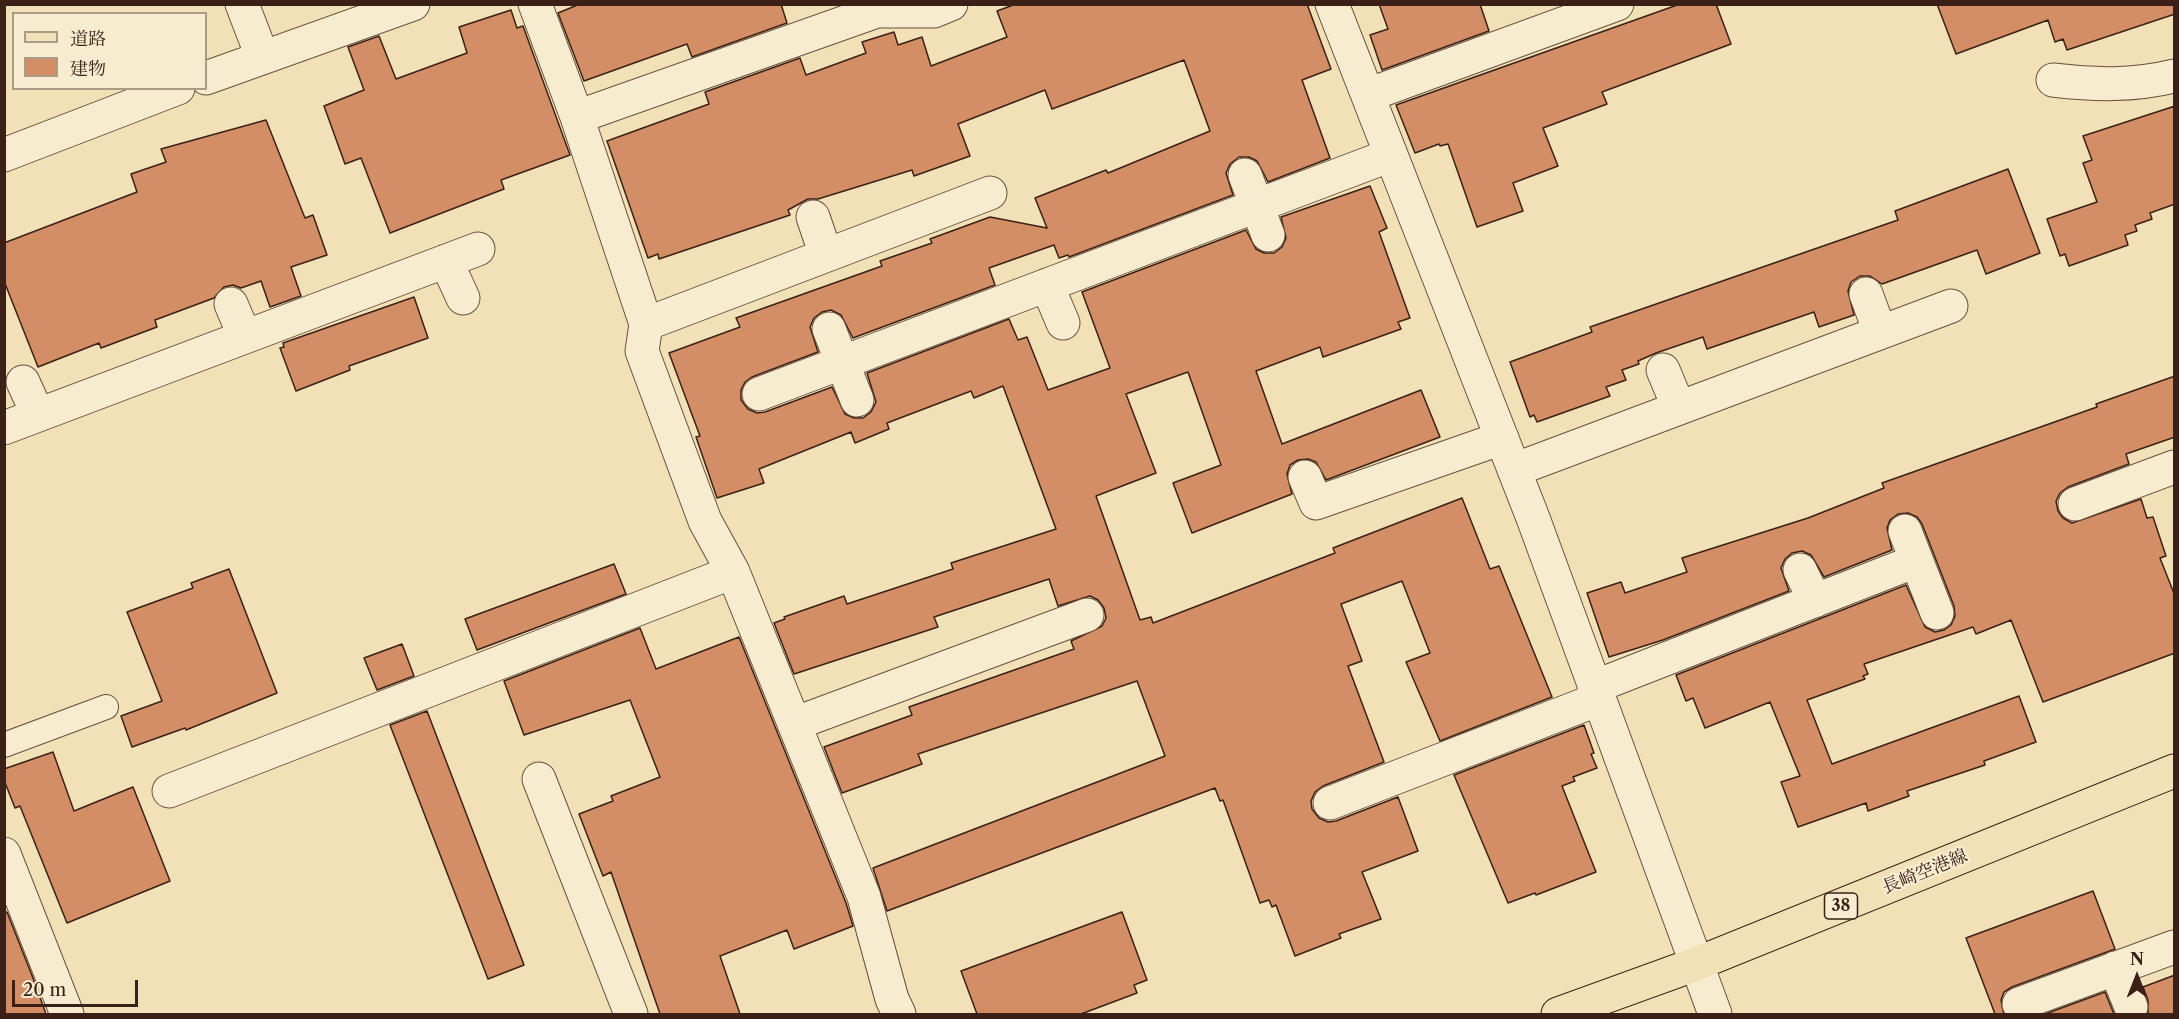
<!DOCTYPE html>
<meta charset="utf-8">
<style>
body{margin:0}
#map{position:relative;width:2179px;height:1019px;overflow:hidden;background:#f2e1b6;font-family:"Libre Caslon Text","Noto Serif JP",serif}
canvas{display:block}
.frame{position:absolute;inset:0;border:6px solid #3a2017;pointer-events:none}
.legend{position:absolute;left:12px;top:12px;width:195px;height:78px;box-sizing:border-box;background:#f7ecd0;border:2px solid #ab9a86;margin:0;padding:8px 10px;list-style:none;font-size:18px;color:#3a2017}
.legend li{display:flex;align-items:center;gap:12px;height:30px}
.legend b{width:30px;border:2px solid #ab9a86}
.north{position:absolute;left:2107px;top:947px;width:60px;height:60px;-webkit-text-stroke:4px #f7ecd0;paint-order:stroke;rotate:0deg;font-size:16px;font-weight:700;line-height:24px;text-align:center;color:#3a2017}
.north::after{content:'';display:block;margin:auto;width:21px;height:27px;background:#3a2017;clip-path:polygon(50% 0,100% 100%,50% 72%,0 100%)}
.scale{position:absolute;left:12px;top:980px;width:126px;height:27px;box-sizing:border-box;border:3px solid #3a2017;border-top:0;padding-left:8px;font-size:18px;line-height:21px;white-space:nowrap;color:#3a2017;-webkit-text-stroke:4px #f7ecd0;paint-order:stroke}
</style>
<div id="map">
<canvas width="2179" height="1019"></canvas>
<div class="frame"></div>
<ul class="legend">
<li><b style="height:8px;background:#f2e1b6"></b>道路</li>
<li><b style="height:16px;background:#d38e65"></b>建物</li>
</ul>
<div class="north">N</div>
<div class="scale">20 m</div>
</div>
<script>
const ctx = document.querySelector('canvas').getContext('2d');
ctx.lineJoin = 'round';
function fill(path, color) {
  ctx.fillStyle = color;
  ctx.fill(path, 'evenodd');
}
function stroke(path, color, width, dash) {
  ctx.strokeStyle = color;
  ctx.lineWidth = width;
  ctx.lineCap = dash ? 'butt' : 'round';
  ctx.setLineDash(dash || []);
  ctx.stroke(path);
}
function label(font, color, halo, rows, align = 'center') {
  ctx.font = font + ' "Libre Caslon Text","Noto Serif JP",serif';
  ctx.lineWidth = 4.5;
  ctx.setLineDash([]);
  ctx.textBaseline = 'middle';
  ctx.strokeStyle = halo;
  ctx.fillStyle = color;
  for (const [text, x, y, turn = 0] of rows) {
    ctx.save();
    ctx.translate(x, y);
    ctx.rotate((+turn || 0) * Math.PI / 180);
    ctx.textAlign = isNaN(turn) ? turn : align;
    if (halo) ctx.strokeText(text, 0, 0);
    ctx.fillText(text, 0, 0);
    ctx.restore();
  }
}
const building = new Path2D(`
 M 580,4 L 781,4 L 787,23 L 692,57 L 687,44 L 584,81 L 558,13 Z
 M 1016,4 L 1307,4 L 1331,69 L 1302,80 L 1330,158 L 1268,182 L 1257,161 L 1249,157 L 1239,157 L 1230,164 L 1226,173 L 1233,195 L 1069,257 L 1068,255 L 1059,258 L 1054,245 L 989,268 L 995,285 L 853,338 L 841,315 L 831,310 L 822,312 L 814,318 L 810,327 L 818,352 L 752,377 L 745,382 L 741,390 L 741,400 L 748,409 L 757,413 L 765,412 L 832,387 L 845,414 L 854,418 L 863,418 L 871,412 L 876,402 L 867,373 L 1009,319 L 1018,340 L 1027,337 L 1048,390 L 1110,368 L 1082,292 L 1246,230 L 1256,249 L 1264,253 L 1274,253 L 1282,247 L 1286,238 L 1281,217 L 1370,186 L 1387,228 L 1379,232 L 1410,318 L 1398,322 L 1401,329 L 1323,357 L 1320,347 L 1256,371 L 1282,444 L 1421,390 L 1440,437 L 1326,480 L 1316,462 L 1308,459 L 1298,460 L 1290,465 L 1287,474 L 1292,494 L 1192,533 L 1173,483 L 1221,465 L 1188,372 L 1126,394 L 1156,473 L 1096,496 L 1140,620 L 1151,617 L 1153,623 L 1335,553 L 1333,548 L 1462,498 L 1490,569 L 1499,566 L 1552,697 L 1440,741 L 1406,662 L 1430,653 L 1402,581 L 1341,604 L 1362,661 L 1348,666 L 1384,762 L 1323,786 L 1315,792 L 1311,801 L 1312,809 L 1319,818 L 1328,822 L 1336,821 L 1398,797 L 1418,851 L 1362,872 L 1381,919 L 1339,934 L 1341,938 L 1295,956 L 1276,905 L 1272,907 L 1269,900 L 1260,903 L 1223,800 L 1220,801 L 1215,788 L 887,911 L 873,868 L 1165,756 L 1137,681 L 918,754 L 922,764 L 842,793 L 824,747 L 912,715 L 909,707 L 1074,649 L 1071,641 L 1102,626 L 1106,618 L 1104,608 L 1098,600 L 1090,596 L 1058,606 L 1049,579 L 934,617 L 938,627 L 794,674 L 774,623 L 785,619 L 784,617 L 844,596 L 847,604 L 953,569 L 951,563 L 1056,529 L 1003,386 L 974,398 L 971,391 L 887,423 L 889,429 L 855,443 L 851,432 L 759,469 L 764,483 L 717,498 L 696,437 L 700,436 L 669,353 L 740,327 L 736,318 L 882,266 L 880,261 L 932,243 L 930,239 L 990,217 L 1047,228 L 1035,198 L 1106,170 L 1108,173 L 1210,131 L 1184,60 L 1052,109 L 1045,90 L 958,124 L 970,156 L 914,176 L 912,170 L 818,199 L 808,199 L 788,210 L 790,215 L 659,259 L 658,254 L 648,258 L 607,141 L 709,104 L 705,92 L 800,58 L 806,75 L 866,53 L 862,42 L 894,32 L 898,45 L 922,37 L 931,66 L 1007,37 L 997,11 Z
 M 1379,4 L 1480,4 L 1489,31 L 1382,70 L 1370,35 L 1388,29 Z
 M 1680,4 L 1716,4 L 1731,44 L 1602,92 L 1607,104 L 1543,128 L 1558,166 L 1513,183 L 1523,211 L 1477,227 L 1448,144 L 1440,146 L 1439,144 L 1415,153 L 1396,105 Z
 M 1937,4 L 2175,4 L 2175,14 L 2067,50 L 2063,39 L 2055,42 L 2048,20 L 1956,54 Z
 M 511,10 L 517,28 L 523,26 L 570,155 L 501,180 L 504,189 L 390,233 L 361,158 L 345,164 L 324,106 L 364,90 L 348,47 L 379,36 L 396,79 L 467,53 L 459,27 Z
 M 2175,106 L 2175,204 L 2150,213 L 2152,219 L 2135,225 L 2137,231 L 2125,235 L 2128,245 L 2069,266 L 2065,254 L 2060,256 L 2047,219 L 2097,202 L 2083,163 L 2092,160 L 2083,136 Z
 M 266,120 L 305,218 L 313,215 L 327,255 L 291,267 L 301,296 L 270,307 L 261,281 L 241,288 L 233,285 L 224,287 L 214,298 L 155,320 L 157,327 L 101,348 L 99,343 L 38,367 L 4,281 L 4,243 L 137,192 L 131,174 L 166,162 L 161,149 Z
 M 2008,169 L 2040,253 L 1986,274 L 1977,250 L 1882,284 L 1870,276 L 1860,276 L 1851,282 L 1848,291 L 1854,315 L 1819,327 L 1814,312 L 1707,349 L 1703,337 L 1656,353 L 1638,361 L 1639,364 L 1622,370 L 1626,380 L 1606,387 L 1610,396 L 1537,422 L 1534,415 L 1530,417 L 1510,362 L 1592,332 L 1590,327 L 1898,220 L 1895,211 Z
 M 414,297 L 428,338 L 349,366 L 350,370 L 296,391 L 280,348 L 284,347 L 283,343 Z
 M 2175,376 L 2175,437 L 2126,454 L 2129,464 L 2068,487 L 2060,493 L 2056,501 L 2058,511 L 2063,518 L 2072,523 L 2141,499 L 2147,518 L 2153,517 L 2166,556 L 2160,558 L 2175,596 L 2175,653 L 2043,702 L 2011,620 L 1976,634 L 1973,627 L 1864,664 L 1868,674 L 1863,676 L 1865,679 L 1807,700 L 1832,764 L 2019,696 L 2036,742 L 1984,761 L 1985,765 L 1907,791 L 1909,796 L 1868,811 L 1866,803 L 1798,827 L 1781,782 L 1800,776 L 1770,702 L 1705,728 L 1693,698 L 1686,701 L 1676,675 L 1906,585 L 1925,627 L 1935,632 L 1944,630 L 1951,625 L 1955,616 L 1954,606 L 1922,524 L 1917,517 L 1908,513 L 1898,514 L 1890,520 L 1887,528 L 1892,550 L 1824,577 L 1811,555 L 1802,551 L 1792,553 L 1785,559 L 1781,568 L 1789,591 L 1663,640 L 1609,657 L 1587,593 L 1621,582 L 1625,593 L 1687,572 L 1682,558 L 1808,518 L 1884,488 L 1882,483 L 2097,407 L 2096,404 Z
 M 614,564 L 626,594 L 477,650 L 465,619 Z
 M 229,569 L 277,693 L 186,730 L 185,728 L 132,747 L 121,716 L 162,701 L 127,612 L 193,588 L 191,583 Z
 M 640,628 L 656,669 L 739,637 L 846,903 L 853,926 L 794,949 L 787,930 L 720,956 L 740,1014 L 660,1014 L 611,872 L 603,876 L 579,814 L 613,801 L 611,796 L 660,777 L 630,700 L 524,735 L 504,681 Z
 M 402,644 L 414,676 L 377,690 L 364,658 Z
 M 427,711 L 524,965 L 488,979 L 390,725 Z
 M 1584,725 L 1594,753 L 1591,754 L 1597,768 L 1573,777 L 1575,781 L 1562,786 L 1596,872 L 1536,895 L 1535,893 L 1508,903 L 1454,775 Z
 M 53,752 L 74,811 L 133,787 L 170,881 L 67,923 L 20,806 L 15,808 L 4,780 L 4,769 Z
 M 2093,891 L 2115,949 L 2012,987 L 2004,992 L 2001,1000 L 2004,1014 L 1995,1014 L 1966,938 Z
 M 7,912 L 33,978 L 46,1014 L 4,1014 L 4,913 Z
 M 1122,912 L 1147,980 L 1134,985 L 1137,993 L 1081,1014 L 977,1014 L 961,971 Z
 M 2175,975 L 2175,1014 L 2148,1014 L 2148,1000 L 2143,987 Z
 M 2105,992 L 2114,1014 L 2045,1014 Z`);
fill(building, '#d38e65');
stroke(building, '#3a2017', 1.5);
const service = new Path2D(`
 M 4,745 L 106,707`);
const minor = new Path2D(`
 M 242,4 L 262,56
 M 535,4 L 577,117 L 646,324 L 642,351 L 705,521 L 733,572 L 864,897 L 892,999 L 899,1014
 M 1332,4 L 1533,518 L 1715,1014
 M 206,78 L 413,4
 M 2053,80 C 2095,85 2133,86 2174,76
 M 1368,95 L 1617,4
 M 577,117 L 877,11 L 934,11 L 951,4
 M 4,155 L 178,88
 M 1245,175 L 1268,235
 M 813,217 L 826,255
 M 446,261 L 463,298
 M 1047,285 L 1063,323
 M 1866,294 L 1880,332
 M 231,304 L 245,337
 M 646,324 L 990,193
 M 829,329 L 857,400
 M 1663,370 L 1679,408
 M 23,382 L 38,415
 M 759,394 L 1391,155
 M 4,428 L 478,249
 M 1514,470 L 1951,306
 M 1305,477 L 1316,503 L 1502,438
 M 2075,504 L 2174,467
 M 1905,531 L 1937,613
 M 1800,570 L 1815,601
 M 1594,687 L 1916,561
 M 794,724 L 1087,615
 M 539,779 L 631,1014
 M 169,791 L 733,572
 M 1330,803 L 1599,699
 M 4,854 L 67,1014
 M 2115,968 L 2131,1007
 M 2019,1004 L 2174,947`);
const primary = new Path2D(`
 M 1558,1014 L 1696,964 L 2174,771`);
stroke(service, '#68503f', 26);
stroke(minor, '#68503f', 35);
stroke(primary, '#3a2017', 35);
stroke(service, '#f7ecd0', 24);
stroke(minor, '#f7ecd0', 33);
stroke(primary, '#f2e1b6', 33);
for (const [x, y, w] of [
 [1841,906,33]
]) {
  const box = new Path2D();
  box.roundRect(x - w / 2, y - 13, w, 26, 4.5);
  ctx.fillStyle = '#f7ecd0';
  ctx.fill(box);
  stroke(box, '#3a2017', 1.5);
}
label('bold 16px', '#3a2017', null, [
 ["38",1841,906]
]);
label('18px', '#3a2017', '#f7ecd0', [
 ["長崎空港線",1925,872,-22]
]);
</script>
